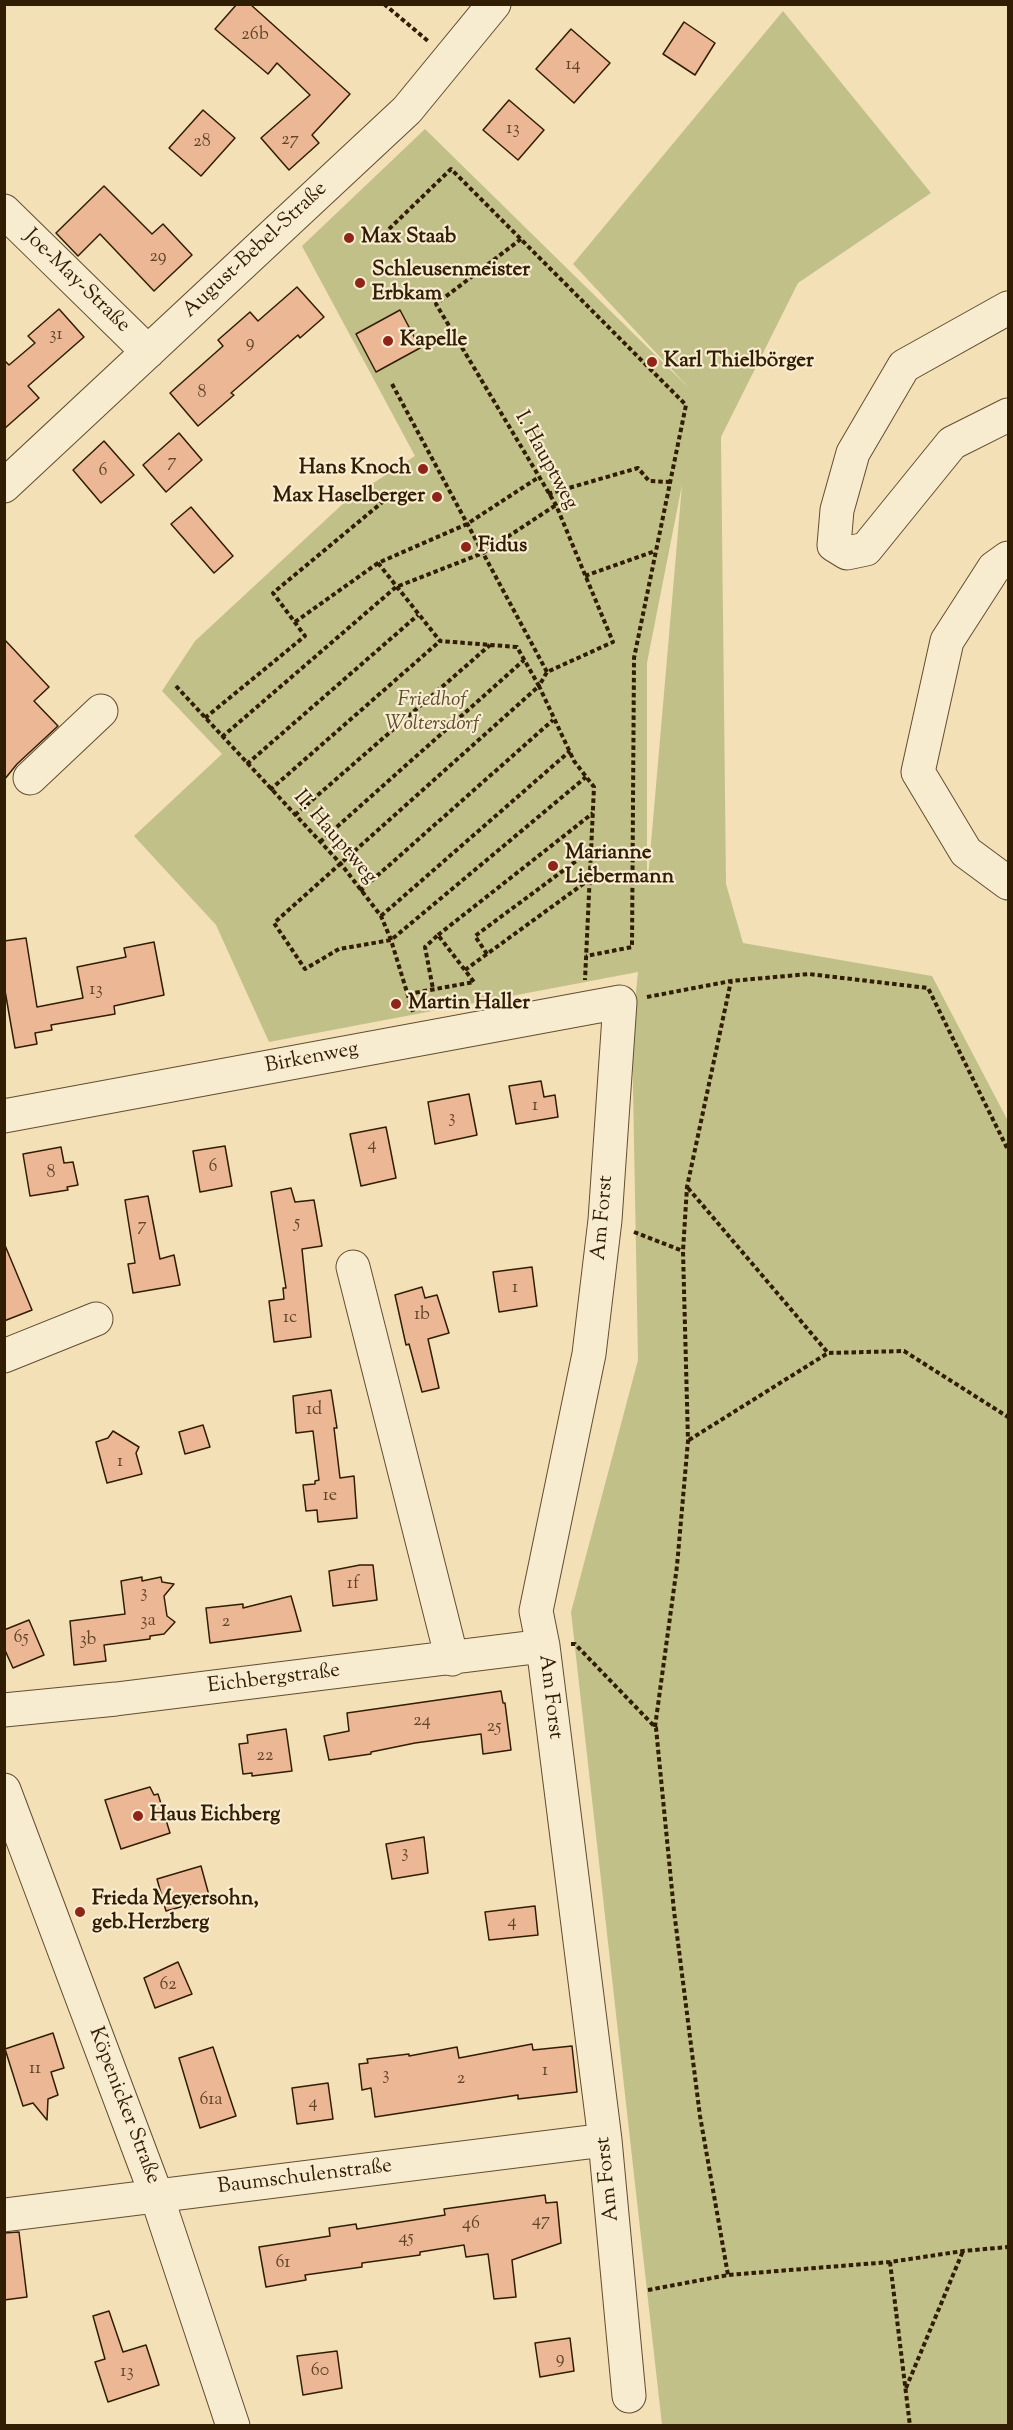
<!DOCTYPE html>
<meta charset="utf-8">
<style>
body{margin:0}
#map{position:relative;width:1013px;height:2430px;overflow:hidden;background:#f3e0b7;font-family:"Sorts Mill Goudy",serif}
canvas{display:block}
.frame{position:absolute;inset:0;border:6px solid #311d03;pointer-events:none}
</style>
<div id="map">
<canvas width="1013" height="2430"></canvas>
<div class="frame"></div>
</div>
<script>
const ctx = document.querySelector('canvas').getContext('2d');
ctx.lineJoin = 'round';
function fill(path, color) {
  ctx.fillStyle = color;
  ctx.fill(path, 'evenodd');
}
function stroke(path, color, width, dash) {
  ctx.strokeStyle = color;
  ctx.lineWidth = width;
  ctx.lineCap = dash ? 'butt' : 'round';
  ctx.setLineDash(dash || []);
  ctx.stroke(path);
}
function label(font, color, halo, rows, align = 'center') {
  ctx.font = font + ' "Sorts Mill Goudy",serif';
  ctx.lineWidth = 4.5;
  ctx.setLineDash([]);
  ctx.textBaseline = 'middle';
  ctx.strokeStyle = halo;
  ctx.fillStyle = color;
  for (const [text, x, y, turn = 0] of rows) {
    ctx.save();
    ctx.translate(x, y);
    ctx.rotate((+turn || 0) * Math.PI / 180);
    ctx.textAlign = isNaN(turn) ? turn : align;
    if (halo) ctx.strokeText(text, 0, 0);
    ctx.fillText(text, 0, 0);
    ctx.restore();
  }
}
fill(new Path2D(`
 M 783,11 L 931,193 L 798,283 L 721,437 L 726,884 L 743,943 L 932,976 L 1008,1121 L 1008,2425 L 662,2425 L 571,1612 L 638,1360 L 632,1032 L 638,972 L 269,1042 L 216,925 L 134,836 L 222,754 L 162,691 L 195,641 L 347,500 L 415,456 L 302,246 L 425,129 L 689,388 L 573,264 ZM 682,485 L 648,878 L 647,879 L 647,663 Z`), '#c2c089');
const building = new Path2D(`
 M 237,4 L 250,4 L 350,94 L 312,135 L 319,143 L 289,170 L 261,138 L 310,95 L 277,63 L 268,74 L 215,29 Z
 M 684,22 L 715,43 L 695,75 L 663,54 Z
 M 571,29 L 610,63 L 574,103 L 536,69 Z
 M 509,100 L 544,130 L 518,160 L 483,130 Z
 M 203,110 L 235,138 L 201,176 L 169,148 Z
 M 104,186 L 152,234 L 163,224 L 192,255 L 154,291 L 100,234 L 78,256 L 56,233 Z
 M 297,287 L 324,317 L 300,338 L 298,335 L 231,393 L 234,395 L 198,426 L 170,393 L 223,346 L 218,340 L 250,312 L 258,321 Z
 M 59,309 L 84,337 L 28,386 L 39,398 L 4,429 L 4,360 L 9,365 L 35,343 L 28,336 Z
 M 400,310 L 420,348 L 376,372 L 356,334 Z
 M 179,433 L 202,460 L 166,492 L 143,465 Z
 M 104,441 L 134,475 L 101,503 L 73,470 Z
 M 191,507 L 233,556 L 214,573 L 171,524 Z
 M 4,639 L 49,687 L 34,701 L 58,726 L 17,764 L 4,780 Z
 M 26,938 L 37,1007 L 83,998 L 77,967 L 126,957 L 124,948 L 154,942 L 164,995 L 114,1006 L 115,1014 L 51,1025 L 52,1030 L 35,1033 L 37,1044 L 15,1048 L 4,985 L 4,941 Z
 M 541,1081 L 544,1097 L 555,1095 L 558,1117 L 516,1124 L 509,1086 Z
 M 469,1094 L 477,1135 L 435,1144 L 428,1102 Z
 M 386,1127 L 396,1178 L 361,1186 L 350,1134 Z
 M 225,1146 L 232,1186 L 200,1192 L 193,1151 Z
 M 61,1147 L 64,1163 L 73,1162 L 78,1185 L 67,1187 L 68,1190 L 30,1196 L 23,1154 Z
 M 291,1188 L 295,1202 L 314,1200 L 322,1246 L 302,1249 L 311,1337 L 274,1342 L 269,1301 L 284,1299 L 283,1288 L 286,1288 L 271,1192 Z
 M 148,1196 L 160,1259 L 174,1255 L 180,1285 L 133,1293 L 128,1264 L 135,1263 L 125,1200 Z
 M 4,1243 L 32,1310 L 4,1321 Z
 M 532,1267 L 537,1306 L 499,1312 L 493,1272 Z
 M 422,1287 L 425,1298 L 437,1295 L 449,1333 L 428,1339 L 439,1388 L 422,1392 L 409,1344 L 406,1345 L 395,1295 Z
 M 331,1390 L 337,1428 L 334,1428 L 340,1478 L 354,1476 L 357,1518 L 318,1522 L 317,1510 L 306,1511 L 303,1485 L 315,1484 L 315,1481 L 319,1480 L 313,1431 L 296,1433 L 293,1396 Z
 M 203,1425 L 210,1447 L 185,1454 L 179,1432 Z
 M 113,1431 L 139,1447 L 136,1453 L 142,1474 L 107,1483 L 96,1442 L 108,1438 Z
 M 360,1565 L 373,1565 L 377,1600 L 333,1606 L 329,1571 Z
 M 142,1577 L 142,1581 L 161,1577 L 162,1582 L 174,1584 L 164,1596 L 167,1616 L 175,1622 L 164,1634 L 150,1636 L 150,1639 L 104,1645 L 106,1661 L 74,1665 L 70,1621 L 125,1614 L 121,1581 Z
 M 291,1596 L 301,1631 L 210,1643 L 206,1608 L 243,1604 L 243,1608 Z
 M 29,1620 L 44,1655 L 13,1668 L 4,1648 L 4,1630 Z
 M 501,1691 L 503,1703 L 505,1703 L 511,1750 L 483,1754 L 481,1734 L 415,1743 L 371,1752 L 371,1754 L 329,1760 L 324,1736 L 349,1731 L 347,1713 Z
 M 286,1729 L 292,1771 L 252,1776 L 252,1773 L 243,1774 L 239,1744 L 248,1743 L 247,1735 Z
 M 150,1787 L 154,1795 L 158,1794 L 170,1833 L 121,1849 L 105,1800 Z
 M 424,1837 L 428,1873 L 392,1879 L 386,1844 Z
 M 201,1866 L 210,1899 L 166,1911 L 157,1879 Z
 M 535,1906 L 538,1935 L 489,1940 L 485,1912 Z
 M 178,1962 L 192,1994 L 155,2008 L 144,1978 Z
 M 53,2033 L 64,2068 L 51,2072 L 58,2095 L 48,2099 L 47,2120 L 33,2103 L 23,2106 L 5,2049 Z
 M 532,2044 L 533,2050 L 572,2046 L 577,2092 L 518,2099 L 518,2095 L 375,2117 L 371,2088 L 362,2090 L 359,2064 L 368,2063 L 367,2059 L 409,2054 L 409,2056 L 457,2047 L 459,2058 Z
 M 213,2047 L 236,2116 L 200,2128 L 179,2058 Z
 M 328,2083 L 333,2119 L 297,2124 L 292,2088 Z
 M 545,2195 L 546,2203 L 557,2202 L 561,2243 L 512,2260 L 516,2297 L 494,2299 L 488,2254 L 466,2257 L 464,2245 L 420,2252 L 420,2255 L 362,2263 L 362,2267 L 305,2275 L 306,2280 L 266,2287 L 259,2247 L 330,2236 L 329,2228 L 356,2224 L 357,2229 L 445,2215 L 444,2209 Z
 M 19,2232 L 27,2297 L 4,2300 L 4,2233 Z
 M 109,2311 L 123,2352 L 146,2345 L 159,2385 L 108,2402 L 95,2362 L 105,2359 L 93,2316 Z
 M 570,2338 L 574,2371 L 540,2377 L 535,2343 Z
 M 337,2351 L 342,2388 L 303,2395 L 297,2356 Z`);
fill(building, '#ecb795');
stroke(building, '#311d03', 1.5);
const minor = new Path2D(`
 M 4,211 L 148,352
 M 1008,308 L 904,366 L 853,453 L 837,510 L 834,545 L 847,553 L 866,549 L 952,443 L 1008,415
 M 4,486 L 407,110 L 494,4
 M 1008,558 L 994,568 L 947,641 L 918,772 L 966,852 L 1008,883
 M 30,778 L 101,711
 M 4,1116 L 620,1002 L 605,1220 L 589,1354 L 536,1611 L 543,1646 L 605,2140 L 629,2396
 M 353,1267 L 452,1659
 M 4,1356 L 96,1319
 M 4,1710 L 116,1699 L 543,1646
 M 4,1790 L 157,2197 L 233,2426
 M 4,2215 L 605,2140`);
stroke(minor, '#624e30', 35);
stroke(new Path2D(`
 M 384,4 L 428,41
 M 389,229 L 451,169 L 686,405 L 634,658 L 632,947 L 586,956
 M 521,239 L 436,304 L 556,505 L 613,642 L 547,672 L 539,686 L 574,761 L 594,787 L 585,980
 M 392,384 L 547,672
 M 548,494 L 638,468 L 649,481 L 670,482
 M 378,563 L 440,641 L 517,647 L 539,686 L 274,923 L 305,969 L 339,949 L 391,940 L 586,777
 M 585,576 L 655,551
 M 295,622 L 378,563 L 467,524 L 539,477
 M 176,686 L 341,864 L 381,916 L 391,940 L 413,1012
 M 205,718 L 305,636 L 273,593 L 391,495
 M 222,737 L 396,587 L 483,553 L 556,505
 M 247,764 L 418,615
 M 270,790 L 440,641
 M 295,815 L 490,645
 M 320,842 L 524,660
 M 360,891 L 553,720
 M 381,916 L 570,751
 M 438,935 L 593,813
 M 487,954 L 475,936 L 591,850
 M 465,970 L 590,879
 M 408,994 L 474,982 L 438,935 L 425,947 L 433,989
 M 647,997 L 731,981 L 809,974 L 928,988 L 1008,1150
 M 688,1188 L 828,1353
 M 634,1232 L 683,1251
 M 689,1440 L 828,1353 L 904,1351 L 1008,1417
 M 571,1644 L 575,1644 L 656,1728 L 674,1911 L 700,2116 L 728,2275
 M 655,1727 L 677,1566 L 688,1441 L 683,1251 L 687,1187 L 731,981
 M 890,2262 L 910,2426
 M 648,2290 L 728,2275 L 890,2262 L 963,2251 L 1008,2247
 M 906,2388 L 963,2251`), '#311d03', 4, [4.5, 3]);
stroke(minor, '#f7ebd0', 33);
for (const [x, y, r, color] of [
 [349,238,6,"#8f2418"],
 [360,283,6,"#8f2418"],
 [388,341,6,"#8f2418"],
 [652,362,6,"#8f2418"],
 [423,469,6,"#8f2418"],
 [437,497,6,"#8f2418"],
 [466,547,6,"#8f2418"],
 [553,866,6,"#8f2418"],
 [396,1004,6,"#8f2418"],
 [138,1816,6,"#8f2418"],
 [80,1912,6,"#8f2418"]
]) {
  const dot = new Path2D();
  dot.arc(x, y, r, 0, 2 * Math.PI);
  ctx.fillStyle = color;
  ctx.fill(dot);
  stroke(dot, '#f7ebd0', 2);
}
label('18px', '#604428', null, [
 ["26b",255,36],
 ["14",573,66],
 ["13",513,130],
 ["27",290,141],
 ["28",202,143],
 ["29",158,258],
 ["31",56,336],
 ["9",250,344],
 ["8",202,394],
 ["7",172,463],
 ["6",103,472],
 ["13",96,991],
 ["1",535,1107],
 ["3",452,1119],
 ["4",372,1146],
 ["6",213,1168],
 ["8",51,1174],
 ["5",297,1224],
 ["7",142,1227],
 ["1",515,1289],
 ["1b",422,1316],
 ["1c",290,1319],
 ["1d",314,1411],
 ["1",120,1463],
 ["1e",330,1497],
 ["1f",353,1585],
 ["3",144,1594],
 ["3a",148,1622],
 ["2",226,1623],
 ["65",21,1639],
 ["3b",88,1641],
 ["24",422,1722],
 ["25",494,1728],
 ["22",265,1757],
 ["3",405,1854],
 ["4",512,1923],
 ["62",168,1986],
 ["11",35,2070],
 ["1",545,2072],
 ["3",386,2076],
 ["2",461,2080],
 ["61a",211,2101],
 ["4",313,2104],
 ["47",541,2222],
 ["46",471,2225],
 ["45",406,2239],
 ["61",283,2264],
 ["9",560,2360],
 ["60",320,2372],
 ["13",127,2373]
]);
label('bold 21px', '#311d03', '#f7ebd0', [
 ["Max Staab",361,238],
 ["Schleusenmeister",372,271],
 ["Erbkam",372,295],
 ["Kapelle",400,341],
 ["Karl Thielbörger",664,362],
 ["Hans Knoch",411,469,"right"],
 ["Max Haselberger",425,497,"right"],
 ["Fidus",478,547],
 ["Marianne",565,854],
 ["Liebermann",565,878],
 ["Martin Haller",408,1004],
 ["Haus Eichberg",150,1816],
 ["Frieda Meyersohn,",92,1900],
 ["geb.Herzberg",92,1924]
], 'left');
label('21px', '#311d03', '#f7ebd0', [
 ["August-Bebel-Straße",256,251,-43],
 ["Joe-May-Straße",76,282,44],
 ["I. Hauptweg",545,461,61],
 ["II. Hauptweg",334,838,49],
 ["Birkenweg",312,1059,-11],
 ["Am Forst",604,1218,-85],
 ["Eichbergstraße",274,1680,-7],
 ["Am Forst",549,1697,83],
 ["Köpenicker Straße",123,2106,69],
 ["Baumschulenstraße",305,2178,-7],
 ["Am Forst",609,2179,-96]
]);
label('italic 21px', '#5c4e2b', '#f7ebd0', [
 ["Friedhof",432,701],
 ["Woltersdorf",432,725]
]);
</script>
